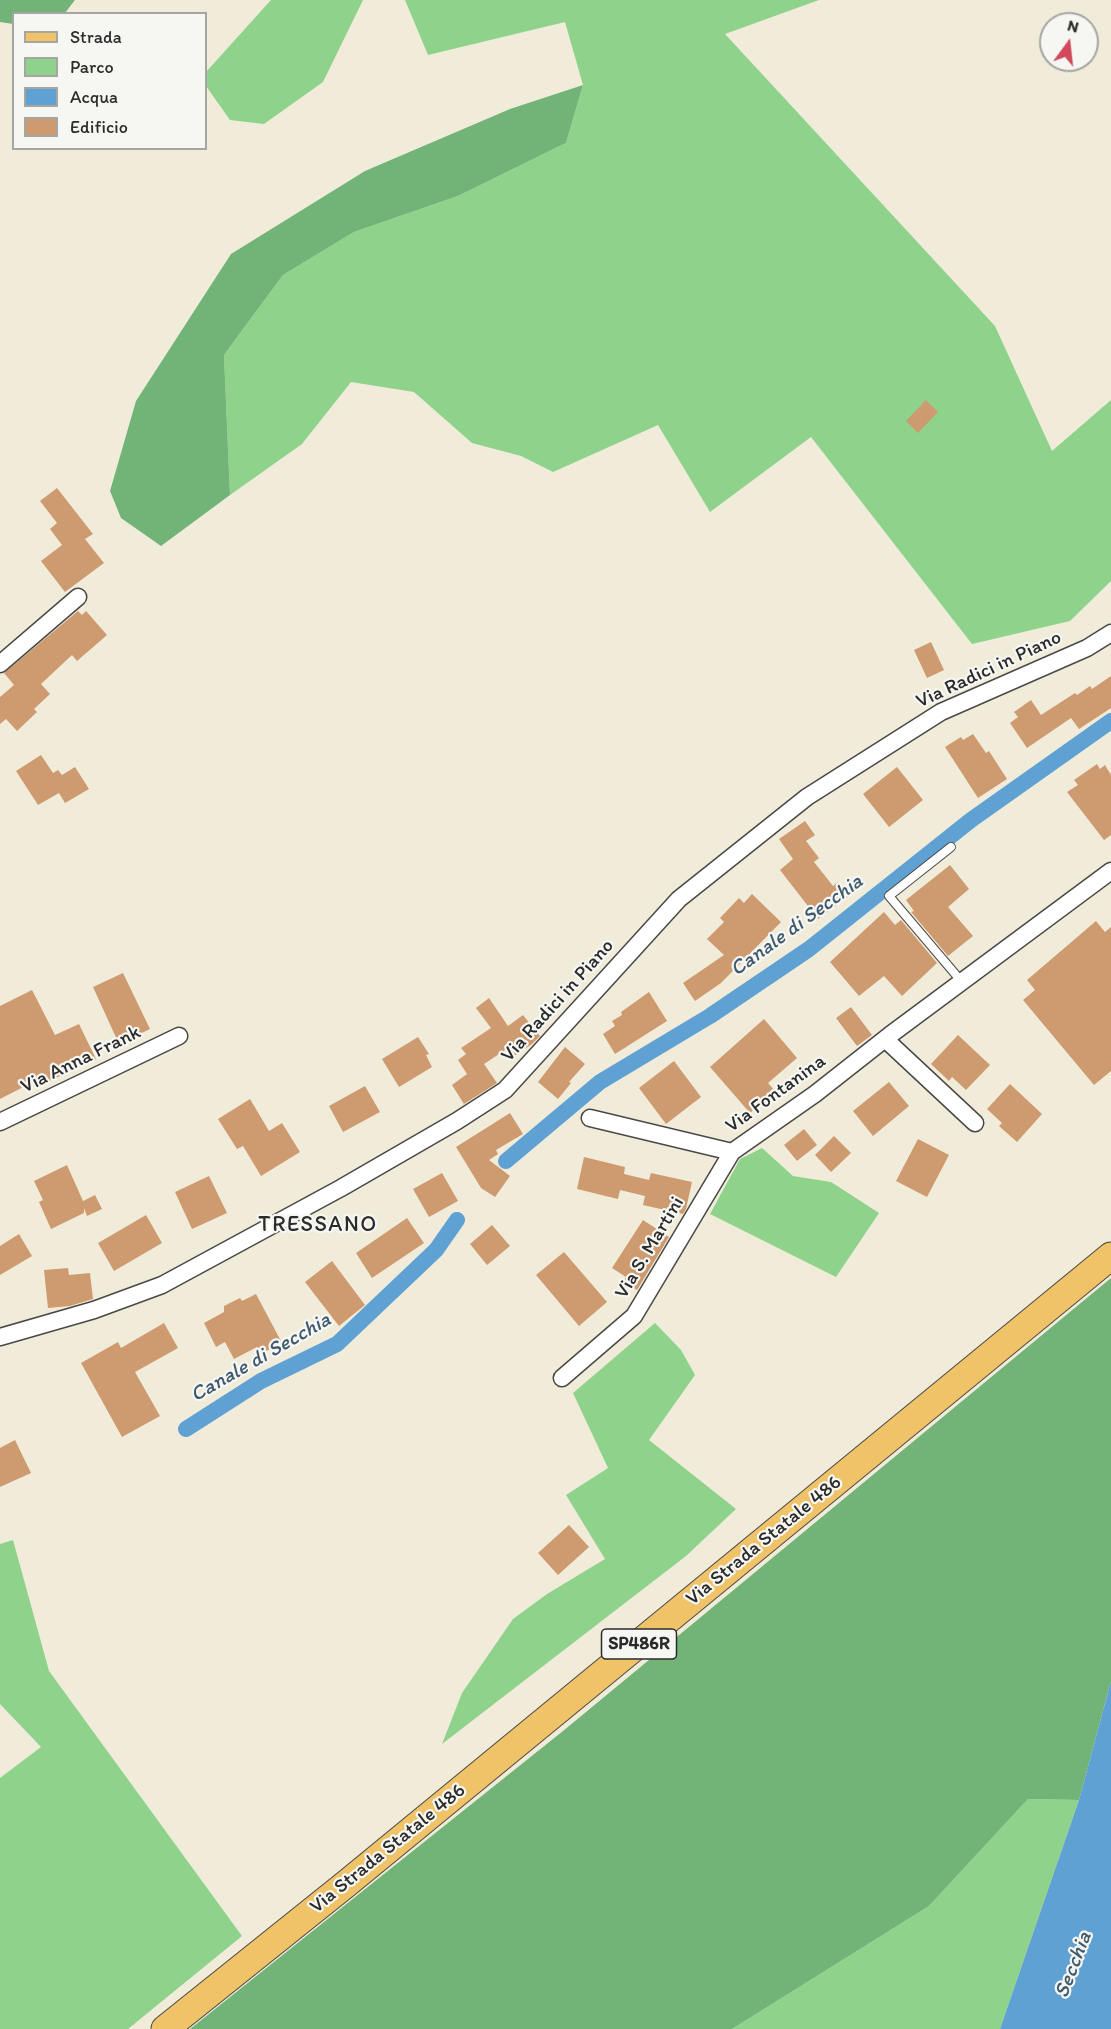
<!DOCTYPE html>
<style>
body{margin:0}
#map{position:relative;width:1111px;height:2029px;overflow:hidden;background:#f1ecda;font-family:Itim,sans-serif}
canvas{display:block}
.legend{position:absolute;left:12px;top:12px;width:195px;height:138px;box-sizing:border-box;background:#f6f6f2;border:2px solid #a5a5a2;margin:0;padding:8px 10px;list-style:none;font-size:18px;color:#2b2b2b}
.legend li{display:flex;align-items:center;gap:12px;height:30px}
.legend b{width:30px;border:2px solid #a5a5a2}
.north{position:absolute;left:1039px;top:12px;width:60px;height:60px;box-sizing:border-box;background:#f6f6f2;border:2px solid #a5a5a2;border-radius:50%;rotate:15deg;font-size:16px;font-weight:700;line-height:24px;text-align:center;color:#2b2b2b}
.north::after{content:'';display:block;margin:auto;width:21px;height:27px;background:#d1495b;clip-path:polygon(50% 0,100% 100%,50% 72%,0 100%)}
</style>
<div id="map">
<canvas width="1111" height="2029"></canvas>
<ul class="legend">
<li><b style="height:8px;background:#f0c369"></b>Strada</li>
<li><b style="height:16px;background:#8ed28b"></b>Parco</li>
<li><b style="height:16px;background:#5ea1d2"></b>Acqua</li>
<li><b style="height:16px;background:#ce9a6f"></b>Edificio</li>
</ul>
<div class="north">N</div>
</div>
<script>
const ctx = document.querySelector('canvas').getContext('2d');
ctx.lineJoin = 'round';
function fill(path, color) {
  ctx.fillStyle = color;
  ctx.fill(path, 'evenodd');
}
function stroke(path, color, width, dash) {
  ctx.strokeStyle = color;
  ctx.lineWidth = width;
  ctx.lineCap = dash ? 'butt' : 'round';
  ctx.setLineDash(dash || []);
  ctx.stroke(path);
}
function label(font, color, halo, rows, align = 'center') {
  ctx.font = font + ' Itim,sans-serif';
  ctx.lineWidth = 4.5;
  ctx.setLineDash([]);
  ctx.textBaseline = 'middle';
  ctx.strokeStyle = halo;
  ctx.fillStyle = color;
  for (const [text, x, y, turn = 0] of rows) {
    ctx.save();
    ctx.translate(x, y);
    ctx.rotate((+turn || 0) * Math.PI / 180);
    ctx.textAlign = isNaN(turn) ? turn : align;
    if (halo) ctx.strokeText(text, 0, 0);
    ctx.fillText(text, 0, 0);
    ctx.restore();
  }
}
fill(new Path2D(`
 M 271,0 L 363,0 L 323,82 L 264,124 L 230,120 L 206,86 L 206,72 Z
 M 405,0 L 819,0 L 725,34 L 995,326 L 1052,451 L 1111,400 L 1111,581 L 1070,621 L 972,644 L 811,437 L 710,512 L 658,425 L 553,472 L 521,456 L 472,443 L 414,392 L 351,382 L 302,444 L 230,495 L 224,355 L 283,275 L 354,232 L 458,196 L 566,143 L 583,85 L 565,22 L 428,55 Z
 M 762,1148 L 793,1176 L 831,1182 L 879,1213 L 836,1277 L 710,1214 L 740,1159 Z
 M 655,1323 L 681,1350 L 695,1375 L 649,1440 L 736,1509 L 686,1556 L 442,1744 L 462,1693 L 513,1619 L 547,1594 L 605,1559 L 566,1495 L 608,1468 L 573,1393 Z
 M 13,1540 L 49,1671 L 242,1936 L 128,2029 L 0,2029 L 0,1778 L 41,1747 L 0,1704 L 0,1544 Z
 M 1028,1799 L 1079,1800 L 1000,2029 L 732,2029 L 929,1906 Z`), '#8ed28b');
fill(new Path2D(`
 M 0,0 L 75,0 L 65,13 L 14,14 L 13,24 L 0,22 Z
 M 583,85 L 566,143 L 458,196 L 354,232 L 283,275 L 224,355 L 230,495 L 161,546 L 121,518 L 110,491 L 136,401 L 231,254 L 365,171 L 510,109 Z
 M 1111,1278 L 1111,1681 L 1079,1800 L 1028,1799 L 929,1906 L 732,2029 L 190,2029 L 563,1731 Z`), '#72b477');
fill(new Path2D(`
 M 1111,1681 L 1111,2029 L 1000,2029 L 1079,1800 Z`), '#5ea1d2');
stroke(new Path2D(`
 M 506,1161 L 600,1082 L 710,1016 L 809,949 L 971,820 L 1111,721
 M 186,1429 L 261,1381 L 337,1344 L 436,1250 L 457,1220`), '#5ea1d2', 16);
fill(new Path2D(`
 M 926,400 L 938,412 L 918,433 L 906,421 Z
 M 57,488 L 93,534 L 85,539 L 104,563 L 65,592 L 41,561 L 62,545 L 50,529 L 57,523 L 40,501 Z
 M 78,611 L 82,615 L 86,611 L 107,635 L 77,661 L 72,655 L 41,684 L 50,694 L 34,709 L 37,712 L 17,731 L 6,719 L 0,724 L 0,697 L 14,685 L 4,673 Z
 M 931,642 L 944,670 L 927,678 L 914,650 Z
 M 1111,676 L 1111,708 L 1079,729 L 1071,718 L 1027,748 L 1010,723 L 1018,717 L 1014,712 L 1031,700 L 1041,715 L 1075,693 L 1077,695 L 1090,686 L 1092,689 Z
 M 973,734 L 986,753 L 989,751 L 1007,779 L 978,798 L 945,747 L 961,737 L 963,740 Z
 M 41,755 L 53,773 L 58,770 L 62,775 L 75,767 L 89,789 L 65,803 L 59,793 L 38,805 L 16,771 Z
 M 1097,764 L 1100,769 L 1105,765 L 1111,775 L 1111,835 L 1104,840 L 1067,792 L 1078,785 L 1074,780 Z
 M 897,767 L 923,800 L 889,827 L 863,794 Z
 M 805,821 L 815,835 L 806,841 L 819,858 L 814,862 L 833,886 L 838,882 L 849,896 L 818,919 L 780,870 L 793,859 L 779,839 Z
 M 950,865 L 969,889 L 948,907 L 973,936 L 948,956 L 911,912 L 914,911 L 906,900 Z
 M 752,894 L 781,922 L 721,983 L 695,1001 L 683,983 L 724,955 L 707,939 L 724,922 L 720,918 L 739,898 L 744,903 Z
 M 884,912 L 895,925 L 901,920 L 937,963 L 902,996 L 884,976 L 859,996 L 830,962 Z
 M 1096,921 L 1105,932 L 1111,927 L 1111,1071 L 1094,1085 L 1023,1000 L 1035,990 L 1027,980 Z
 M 123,973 L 150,1029 L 119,1044 L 93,987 Z
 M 32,990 L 55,1035 L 79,1024 L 96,1059 L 37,1087 L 35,1081 L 0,1099 L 0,1006 Z
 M 649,992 L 667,1021 L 615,1054 L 603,1034 L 615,1026 L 612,1021 L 622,1015 L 621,1012 Z
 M 489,998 L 508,1026 L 523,1015 L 540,1036 L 532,1044 L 511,1058 L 505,1050 L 484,1064 L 497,1083 L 464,1104 L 452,1085 L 467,1074 L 458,1060 L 466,1054 L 461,1048 L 491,1028 L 476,1008 Z
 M 851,1007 L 872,1035 L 857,1046 L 836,1018 Z
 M 764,1019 L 797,1058 L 768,1083 L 775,1091 L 750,1113 L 710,1067 Z
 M 958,1035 L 990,1065 L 966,1090 L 952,1077 L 949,1081 L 931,1064 Z
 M 418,1037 L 429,1054 L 426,1055 L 432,1067 L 399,1087 L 382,1059 Z
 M 565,1047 L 585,1064 L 569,1082 L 571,1083 L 558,1099 L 538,1082 Z
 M 674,1061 L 701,1097 L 666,1124 L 639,1088 Z
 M 889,1082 L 909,1106 L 873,1136 L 853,1111 Z
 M 1010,1084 L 1042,1114 L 1017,1142 L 999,1126 L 1002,1123 L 987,1109 Z
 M 365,1086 L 380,1112 L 343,1132 L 329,1106 Z
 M 250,1099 L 269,1131 L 282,1123 L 300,1152 L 261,1176 L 243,1146 L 237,1149 L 218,1119 Z
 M 510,1113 L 523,1134 L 496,1150 L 498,1154 L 489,1160 L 510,1176 L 495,1197 L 481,1188 L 456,1147 Z
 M 804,1129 L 817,1145 L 797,1161 L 784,1145 Z
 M 834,1136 L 851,1153 L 831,1172 L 815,1155 Z
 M 918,1139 L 949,1155 L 927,1197 L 896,1181 Z
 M 584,1157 L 625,1167 L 624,1174 L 649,1180 L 651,1173 L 692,1182 L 686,1209 L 683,1214 L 643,1205 L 645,1196 L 620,1190 L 618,1199 L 577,1189 Z
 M 67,1165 L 83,1201 L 95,1195 L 102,1209 L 87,1216 L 84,1208 L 84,1213 L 51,1229 L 39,1202 L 43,1200 L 34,1181 Z
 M 442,1173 L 458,1201 L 429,1217 L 413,1189 Z
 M 209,1176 L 227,1213 L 192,1229 L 175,1192 Z
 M 146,1215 L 162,1243 L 114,1271 L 98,1243 Z
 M 407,1218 L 424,1243 L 372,1278 L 356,1253 Z
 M 643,1220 L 669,1237 L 637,1290 L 623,1281 L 626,1277 L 612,1268 Z
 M 492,1225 L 510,1246 L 487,1265 L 470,1244 Z
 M 19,1234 L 32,1256 L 0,1275 L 0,1246 Z
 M 564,1252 L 607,1302 L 579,1326 L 536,1275 Z
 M 332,1261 L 365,1305 L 339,1326 L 305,1282 Z
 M 68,1268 L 69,1275 L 90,1273 L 93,1299 L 70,1306 L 48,1308 L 44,1270 Z
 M 256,1294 L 282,1343 L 260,1354 L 257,1347 L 234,1359 L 225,1342 L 216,1347 L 204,1323 L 224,1312 L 224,1306 L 240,1298 L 242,1301 Z
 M 164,1323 L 178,1348 L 135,1372 L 160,1416 L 122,1437 L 81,1363 L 118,1342 L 121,1348 Z
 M 15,1440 L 31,1473 L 0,1487 L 0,1448 Z
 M 569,1525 L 589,1547 L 558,1575 L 538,1553 Z`), '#ce9a6f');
const lane = new Path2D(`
 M 951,847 L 889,896 L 962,982`);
const street = new Path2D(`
 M 0,664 L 78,597
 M 885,1039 L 975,1123
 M 590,1118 L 732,1152
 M 0,1122 L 179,1036
 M 0,1337 L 94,1310 L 162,1285 L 341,1188 L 457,1121 L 505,1090 L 679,899 L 807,797 L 941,712 L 1087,648 L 1111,633
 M 562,1378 L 634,1316 L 732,1152 L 815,1094 L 890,1035 L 1111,871`);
const primary = new Path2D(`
 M 165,2029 L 346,1884 L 1111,1256`);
stroke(lane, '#494845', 10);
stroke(street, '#494845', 19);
stroke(primary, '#494845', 29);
stroke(lane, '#fff', 8);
stroke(street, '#fff', 16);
stroke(primary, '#f0c369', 27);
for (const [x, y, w] of [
 [639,1644,75]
]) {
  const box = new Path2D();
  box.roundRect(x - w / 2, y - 15, w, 30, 4.5);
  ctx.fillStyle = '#f6f6f2';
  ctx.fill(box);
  stroke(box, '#2b2b2b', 1.5);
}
label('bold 18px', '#2b2b2b', null, [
 ["SP486R",639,1644]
]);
label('20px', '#2b2b2b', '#f6f6f2', [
 ["Via Radici in Piano",989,670,-25],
 ["Via Radici in Piano",558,1001,-48],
 ["Via Anna Frank",81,1060,-26],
 ["Via Fontanina",776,1094,-36],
 ["Via S. Martini",650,1248,-59],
 ["Via Strada Statale 486",764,1541,-39],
 ["Via Strada Statale 486",388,1849,-39]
]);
label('italic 21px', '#3f5a6e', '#f6f6f2', [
 ["Canale di Secchia",797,926,-36],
 ["Canale di Secchia",261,1358,-30],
 ["Secchia",1074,1965,-69]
]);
ctx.letterSpacing = '1.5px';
label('22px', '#2b2b2b', '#f6f6f2', [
 ["TRESSANO",318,1225]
]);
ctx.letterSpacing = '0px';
</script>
